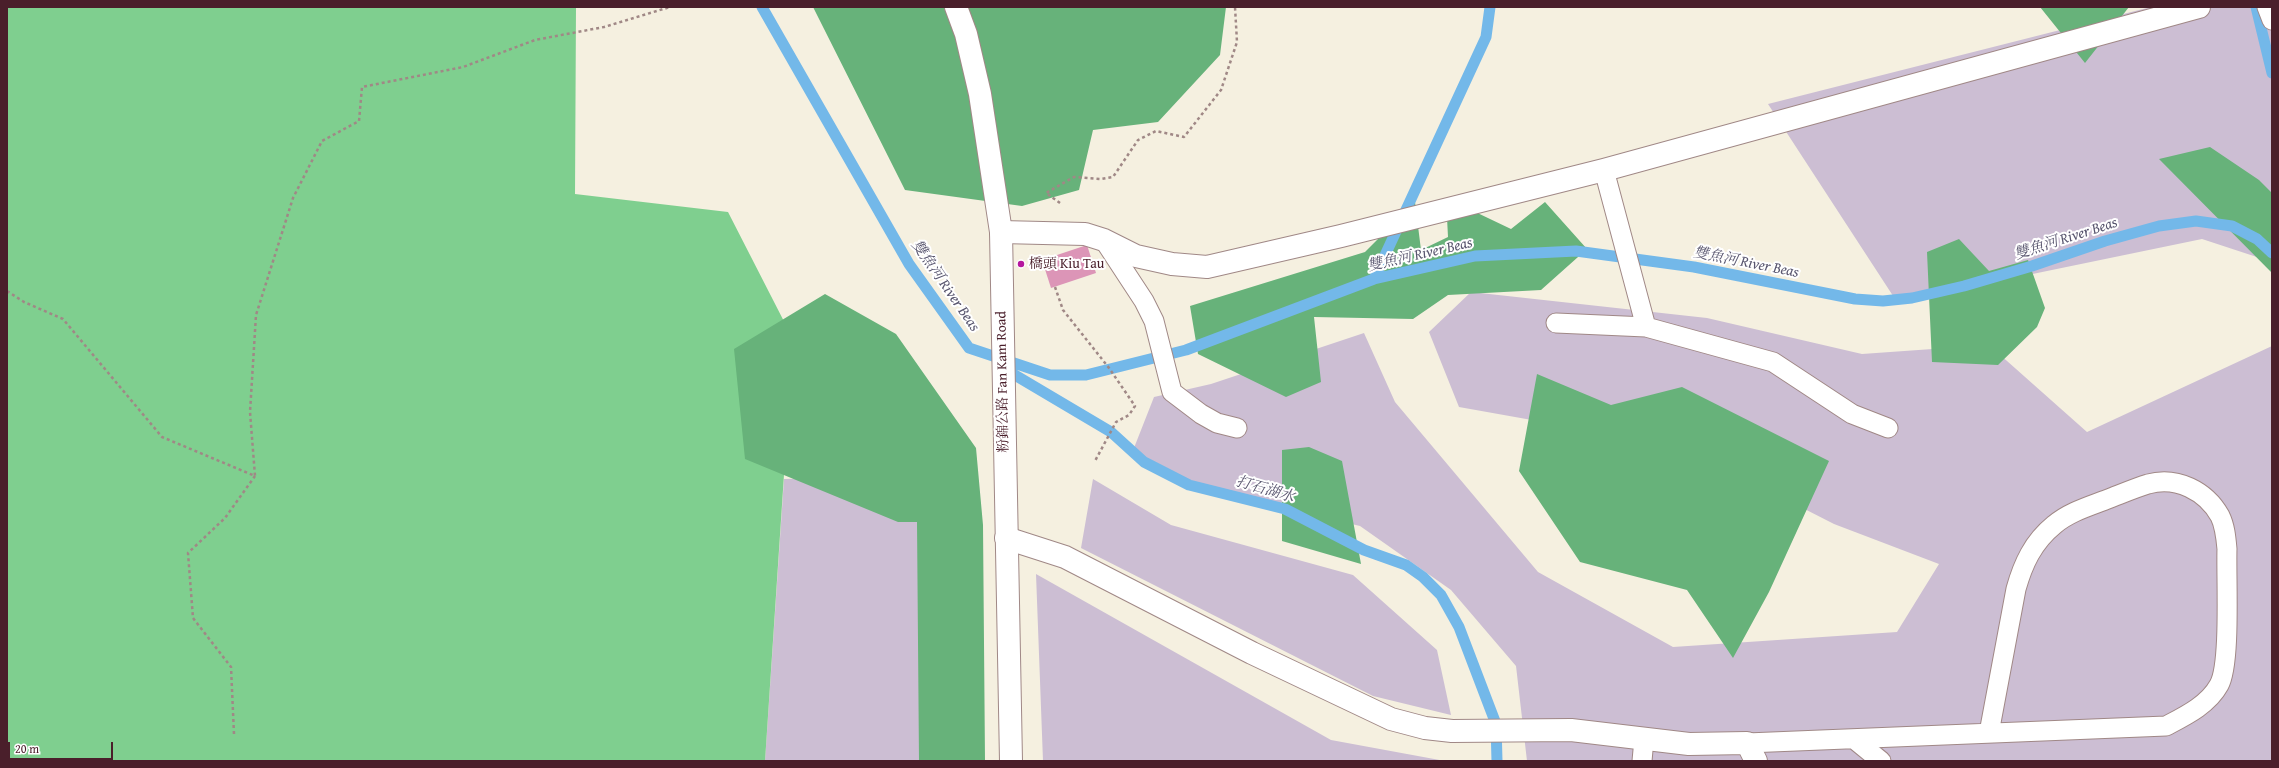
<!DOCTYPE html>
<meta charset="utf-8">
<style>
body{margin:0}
#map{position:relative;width:2279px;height:768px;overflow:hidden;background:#f5f0e0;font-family:"Gentium Book Plus",serif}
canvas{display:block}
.frame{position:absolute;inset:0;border:8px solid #4a1f2b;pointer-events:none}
.scale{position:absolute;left:8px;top:742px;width:105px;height:18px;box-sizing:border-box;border:2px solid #4a1f2b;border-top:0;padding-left:5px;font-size:12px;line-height:14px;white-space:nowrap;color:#4a1f2b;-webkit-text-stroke:3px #fff;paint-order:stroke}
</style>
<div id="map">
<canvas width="2279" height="768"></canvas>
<div class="frame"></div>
<div class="scale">20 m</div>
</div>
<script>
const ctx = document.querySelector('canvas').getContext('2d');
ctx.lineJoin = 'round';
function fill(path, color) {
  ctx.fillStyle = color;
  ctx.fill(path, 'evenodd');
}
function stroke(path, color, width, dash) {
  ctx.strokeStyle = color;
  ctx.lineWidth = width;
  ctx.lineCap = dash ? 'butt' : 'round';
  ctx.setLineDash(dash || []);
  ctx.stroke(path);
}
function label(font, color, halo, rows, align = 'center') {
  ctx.font = font + ' "Gentium Book Plus","Noto Serif TC",serif';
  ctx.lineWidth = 4;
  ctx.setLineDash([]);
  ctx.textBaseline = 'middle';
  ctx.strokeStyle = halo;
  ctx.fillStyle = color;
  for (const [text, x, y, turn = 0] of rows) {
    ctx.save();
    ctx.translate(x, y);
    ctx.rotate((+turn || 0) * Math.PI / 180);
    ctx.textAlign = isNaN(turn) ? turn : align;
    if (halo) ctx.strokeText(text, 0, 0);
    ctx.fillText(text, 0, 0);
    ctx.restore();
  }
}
fill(new Path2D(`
 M 2151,7 L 2272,7 L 2272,262 L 2202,239 L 1897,302 L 1768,104 Z
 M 1471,292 L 1707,318 L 1862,354 L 1989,345 L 2087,432 L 2272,346 L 2272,761 L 1527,761 L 1516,666 L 1451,590 L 1360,526 L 1193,486 L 1132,453 L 1154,397 L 1211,384 L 1364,333 L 1395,402 L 1538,572 L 1673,647 L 1897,632 L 1939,564 L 1834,524 L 1683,447 L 1459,407 L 1429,332 Z
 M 967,474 L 974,761 L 765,761 L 784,479 Z
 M 1093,479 L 1171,525 L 1353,575 L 1437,650 L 1451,715 L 1373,696 L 1081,548 Z
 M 1036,574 L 1331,740 L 1445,761 L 1043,761 Z`), '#ccbed3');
fill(new Path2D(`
 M 7,7 L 576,7 L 575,194 L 728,212 L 793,339 L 765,761 L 7,761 Z`), '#7fcf8f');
fill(new Path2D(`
 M 813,7 L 1226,7 L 1220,55 L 1158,122 L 1093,130 L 1079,190 L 1022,206 L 905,190 Z
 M 2040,7 L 2129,7 L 2085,63 Z
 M 2210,147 L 2259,180 L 2272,193 L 2272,273 L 2159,159 Z
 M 1446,198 L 1511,229 L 1545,202 L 1587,249 L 1541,290 L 1448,295 L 1413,319 L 1314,317 L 1321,382 L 1286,397 L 1198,354 L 1190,306 L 1365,252 L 1415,202 L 1421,250 L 1448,237 Z
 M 1959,239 L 1989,271 L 2028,260 L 2045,308 L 2037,327 L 1998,365 L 1932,362 L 1927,252 Z
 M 825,294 L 896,334 L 976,448 L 983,525 L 985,761 L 919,761 L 917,522 L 898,522 L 745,459 L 734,349 Z
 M 1537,374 L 1611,405 L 1682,387 L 1829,461 L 1769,592 L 1733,658 L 1687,590 L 1580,562 L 1519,471 Z
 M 1309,447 L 1342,461 L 1361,564 L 1282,541 L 1282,450 Z`), '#67b27a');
stroke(new Path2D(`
 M 762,7 L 909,264 L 969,348 L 1050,375 L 1086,375 L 1186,350 L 1374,279 L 1475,256 L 1576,251 L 1694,267 L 1855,299 L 1883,301 L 1912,298 L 1964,286 L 2032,266 L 2105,241 L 2159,226 L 2196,221 L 2232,226 L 2257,239 L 2272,253
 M 2256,7 L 2272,73
 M 1374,279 L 1486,37 L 1490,7
 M 1003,368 L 1111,432 L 1144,462 L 1189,485 L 1285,509 L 1364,550 L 1406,565 L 1423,577 L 1441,595 L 1459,627 L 1496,724 L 1497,761`), '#73b8e9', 11);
fill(new Path2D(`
 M 1087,245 L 1096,273 L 1051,288 L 1042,260 Z`), '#dc95b7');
const service = new Path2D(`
 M 2267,7 L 2272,20
 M 1604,170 L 1646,327
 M 1104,240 L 1144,301 L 1154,321 L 1172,392 L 1201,414 L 1217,423 L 1237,428
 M 1556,323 L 1646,327 L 1773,362 L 1852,414 L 1888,428
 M 1854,739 L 1881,761
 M 1747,743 L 2166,726 C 2185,716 2208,705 2219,685 C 2231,664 2226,577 2227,549 C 2226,538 2225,526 2220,516 C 2206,491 2177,476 2148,484 C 2135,488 2121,494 2108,499 C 2090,506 2069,512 2054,525 C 2033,542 2023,564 2016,589 L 1989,733
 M 1642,761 L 1644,739`);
const minor = new Path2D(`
 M 1001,232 L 1085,234 L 1104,240 L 1136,256 L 1172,264 L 1207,267 L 1341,236 L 1604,170 L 2199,7
 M 1006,538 L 1065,557 L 1252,653 L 1391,719 L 1425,728 L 1452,731 L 1571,730 L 1689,744 L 1747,743 L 1756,761`);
const secondary = new Path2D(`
 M 956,7 L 966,34 L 980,94 L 1001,232 L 1011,761`);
stroke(service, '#a08886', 21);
stroke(minor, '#a08886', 24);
stroke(secondary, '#a08886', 24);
stroke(new Path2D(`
 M 1060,203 L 1046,193 L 1074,177 L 1101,179 L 1113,177 L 1138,140 L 1156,131 L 1184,137 L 1221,90 L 1237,42 L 1235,7
 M 1055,287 L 1063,310 L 1109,368 L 1135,406 L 1129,415 L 1116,422 L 1095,461
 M 7,291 L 24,302 L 63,319 L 162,437 L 255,476 L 250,412 L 256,315 L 293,198 L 322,141 L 359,121 L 362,87 L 463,67 L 535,40 L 604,27 L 670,7
 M 234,734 L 231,667 L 193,618 L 188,553 L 225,518 L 255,476`), '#a08886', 2.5, [3, 3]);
stroke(service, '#fff', 19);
stroke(minor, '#fff', 22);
stroke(secondary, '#fff', 22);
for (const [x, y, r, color] of [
 [1021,264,4,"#b5179e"]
]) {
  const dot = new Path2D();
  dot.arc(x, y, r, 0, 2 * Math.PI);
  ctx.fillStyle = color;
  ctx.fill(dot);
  stroke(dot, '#fff', 1.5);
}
label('14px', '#4a1f2b', '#fff', [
 ["橋頭 Kiu Tau",1029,264]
], 'left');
label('14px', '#4a1f2b', '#fff', [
 ["粉錦公路 Fan Kam Road",1003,382,-91]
]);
label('italic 15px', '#58556e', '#fff', [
 ["雙魚河 River Beas",2066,239,-18],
 ["雙魚河 River Beas",1420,255,-13],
 ["雙魚河 River Beas",1746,263,11],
 ["雙魚河 River Beas",945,286,55],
 ["打石湖水",1265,490,16]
]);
</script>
